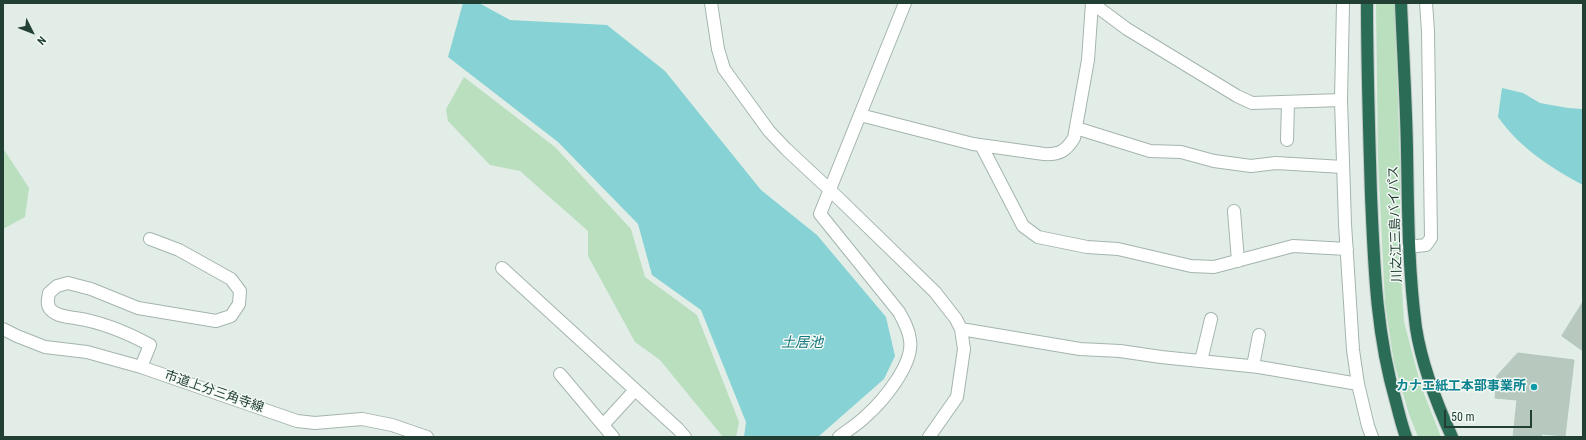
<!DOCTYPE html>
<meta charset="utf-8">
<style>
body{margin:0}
#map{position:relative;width:1586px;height:440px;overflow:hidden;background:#e2ede7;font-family:"Roboto Condensed",sans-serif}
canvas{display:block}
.frame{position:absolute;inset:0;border:4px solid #213f33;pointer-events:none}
.north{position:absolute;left:12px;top:12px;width:40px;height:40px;-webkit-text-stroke:3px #f3f9f5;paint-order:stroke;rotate:132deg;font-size:11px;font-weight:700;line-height:16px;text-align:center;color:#213f33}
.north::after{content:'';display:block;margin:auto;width:14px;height:18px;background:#213f33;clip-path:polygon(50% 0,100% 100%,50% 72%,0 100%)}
.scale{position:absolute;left:1444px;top:410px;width:88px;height:18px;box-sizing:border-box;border:2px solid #213f33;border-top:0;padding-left:5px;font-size:12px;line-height:14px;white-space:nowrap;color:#213f33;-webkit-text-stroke:3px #f3f9f5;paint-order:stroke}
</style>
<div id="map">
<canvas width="1586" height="440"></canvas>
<div class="frame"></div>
<div class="north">N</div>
<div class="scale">50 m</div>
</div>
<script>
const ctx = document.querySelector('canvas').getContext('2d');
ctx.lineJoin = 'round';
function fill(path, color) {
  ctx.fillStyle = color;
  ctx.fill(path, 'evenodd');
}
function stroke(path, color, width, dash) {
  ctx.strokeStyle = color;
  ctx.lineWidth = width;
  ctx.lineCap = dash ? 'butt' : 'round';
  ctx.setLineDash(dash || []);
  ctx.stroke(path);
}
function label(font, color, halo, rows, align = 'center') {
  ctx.font = font + ' "Roboto Condensed","Noto Sans JP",sans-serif';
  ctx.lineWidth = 3;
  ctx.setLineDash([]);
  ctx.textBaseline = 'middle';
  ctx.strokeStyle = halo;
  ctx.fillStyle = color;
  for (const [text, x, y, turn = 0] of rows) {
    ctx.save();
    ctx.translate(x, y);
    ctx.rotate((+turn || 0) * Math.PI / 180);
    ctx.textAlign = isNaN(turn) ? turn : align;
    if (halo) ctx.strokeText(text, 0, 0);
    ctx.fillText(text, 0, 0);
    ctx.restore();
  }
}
fill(new Path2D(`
 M 1376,3 L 1395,3 L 1400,164 L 1400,258 L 1404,322 L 1421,386 L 1441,437 L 1418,437 L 1409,414 L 1394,363 L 1385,304 L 1378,159 Z
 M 464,77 L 555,147 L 631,229 L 645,277 L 697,315 L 739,422 L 736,437 L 723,437 L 660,360 L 635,342 L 588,256 L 588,231 L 520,171 L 490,165 L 448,121 L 446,109 Z
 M 3,148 L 29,188 L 25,217 L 3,229 Z`), '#badfbf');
fill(new Path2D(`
 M 463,3 L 479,3 L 510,20 L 607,25 L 665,71 L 761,190 L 817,235 L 886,317 L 895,356 L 884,379 L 818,437 L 744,437 L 746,422 L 701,310 L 652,275 L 638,224 L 558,142 L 448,57 Z
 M 1502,88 L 1523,93 L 1540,103 L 1568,108 L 1583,109 L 1583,185 C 1551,168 1519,147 1498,117 Z`), '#87d2d4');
const building = new Path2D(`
 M 1583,302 L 1583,351 L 1562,336 Z
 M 1518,353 L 1574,360 L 1565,436 L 1542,434 L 1541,437 L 1513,437 L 1517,400 L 1495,398 L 1497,376 Z`);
fill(building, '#b7c8bf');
stroke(building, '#b4c7bd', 1);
const minor = new Path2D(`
 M 711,3 L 718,49 L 724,69 L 769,131 L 786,149 L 830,190 L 935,292 L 956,319 L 961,329 L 964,349 L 957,397 L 929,437
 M 860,115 L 973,144 L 1044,154 C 1059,155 1066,151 1074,138 L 1088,60 L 1092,3 L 1127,29 L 1237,96 L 1252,103 L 1341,100
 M 1076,128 L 1150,151 L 1181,152 L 1214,161 L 1251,166 L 1276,163 L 1343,167
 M 1287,140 L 1288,102
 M 981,145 L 1023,226 L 1038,237 L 1087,247 L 1118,249 L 1191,266 L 1214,267 L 1293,246 L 1347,249
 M 1234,211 L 1238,261
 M 1408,247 L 1426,245 L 1431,238 L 1428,31 L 1426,3
 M 502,268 L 678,429 L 685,437
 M 3,329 L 17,336 L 45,347 L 87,352 L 141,367 L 297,421 L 315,423 L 362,419 L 392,425 L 427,437
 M 961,329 L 1080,349 L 1120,351 L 1161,357 L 1259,367 L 1358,384 L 1353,350 L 1345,224 L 1341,100 L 1343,3
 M 1201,361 L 1211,319
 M 1253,366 L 1259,335
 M 141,367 L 150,345 C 126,332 102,322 75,318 C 67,317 57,316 51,310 C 46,305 48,299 49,293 L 57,286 L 68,283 L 91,289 L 138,308 L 216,321 L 231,316 L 239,304 L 240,291 L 231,279 L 179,250 L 150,239
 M 560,374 L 613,437
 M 1358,384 L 1368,426 L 1372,437
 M 603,425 L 635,390
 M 839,437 C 848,430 858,424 866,416 C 883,401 914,364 910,340 C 909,330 904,321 899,312 L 820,214 L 905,3`);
const highway = new Path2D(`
 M 1367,3 C 1367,67 1369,131 1371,195 C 1374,265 1376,334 1396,402 C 1399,414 1402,426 1406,437
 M 1401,3 C 1403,52 1406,100 1407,149 C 1408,208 1408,268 1416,328 C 1422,366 1436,402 1452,437`);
stroke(minor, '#a4b5ad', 14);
stroke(highway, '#c1c9c6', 14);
stroke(minor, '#fff', 12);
stroke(highway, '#2b6c57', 12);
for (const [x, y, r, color] of [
 [1534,387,4,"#0f9aa8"]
]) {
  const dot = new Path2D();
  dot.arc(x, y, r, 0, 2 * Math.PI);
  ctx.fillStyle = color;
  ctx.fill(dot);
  stroke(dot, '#f3f9f5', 1.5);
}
label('13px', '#213f33', '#f3f9f5', [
 ["川之江三島バイパス",1396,224,-92],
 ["市道上分三角寺線",214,392,19]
]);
label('bold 13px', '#0d838f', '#f3f9f5', [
 ["カナエ紙工本部事業所",1526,387]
], 'right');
label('italic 14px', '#18797e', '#f3f9f5', [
 ["土居池",802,343]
]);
</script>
